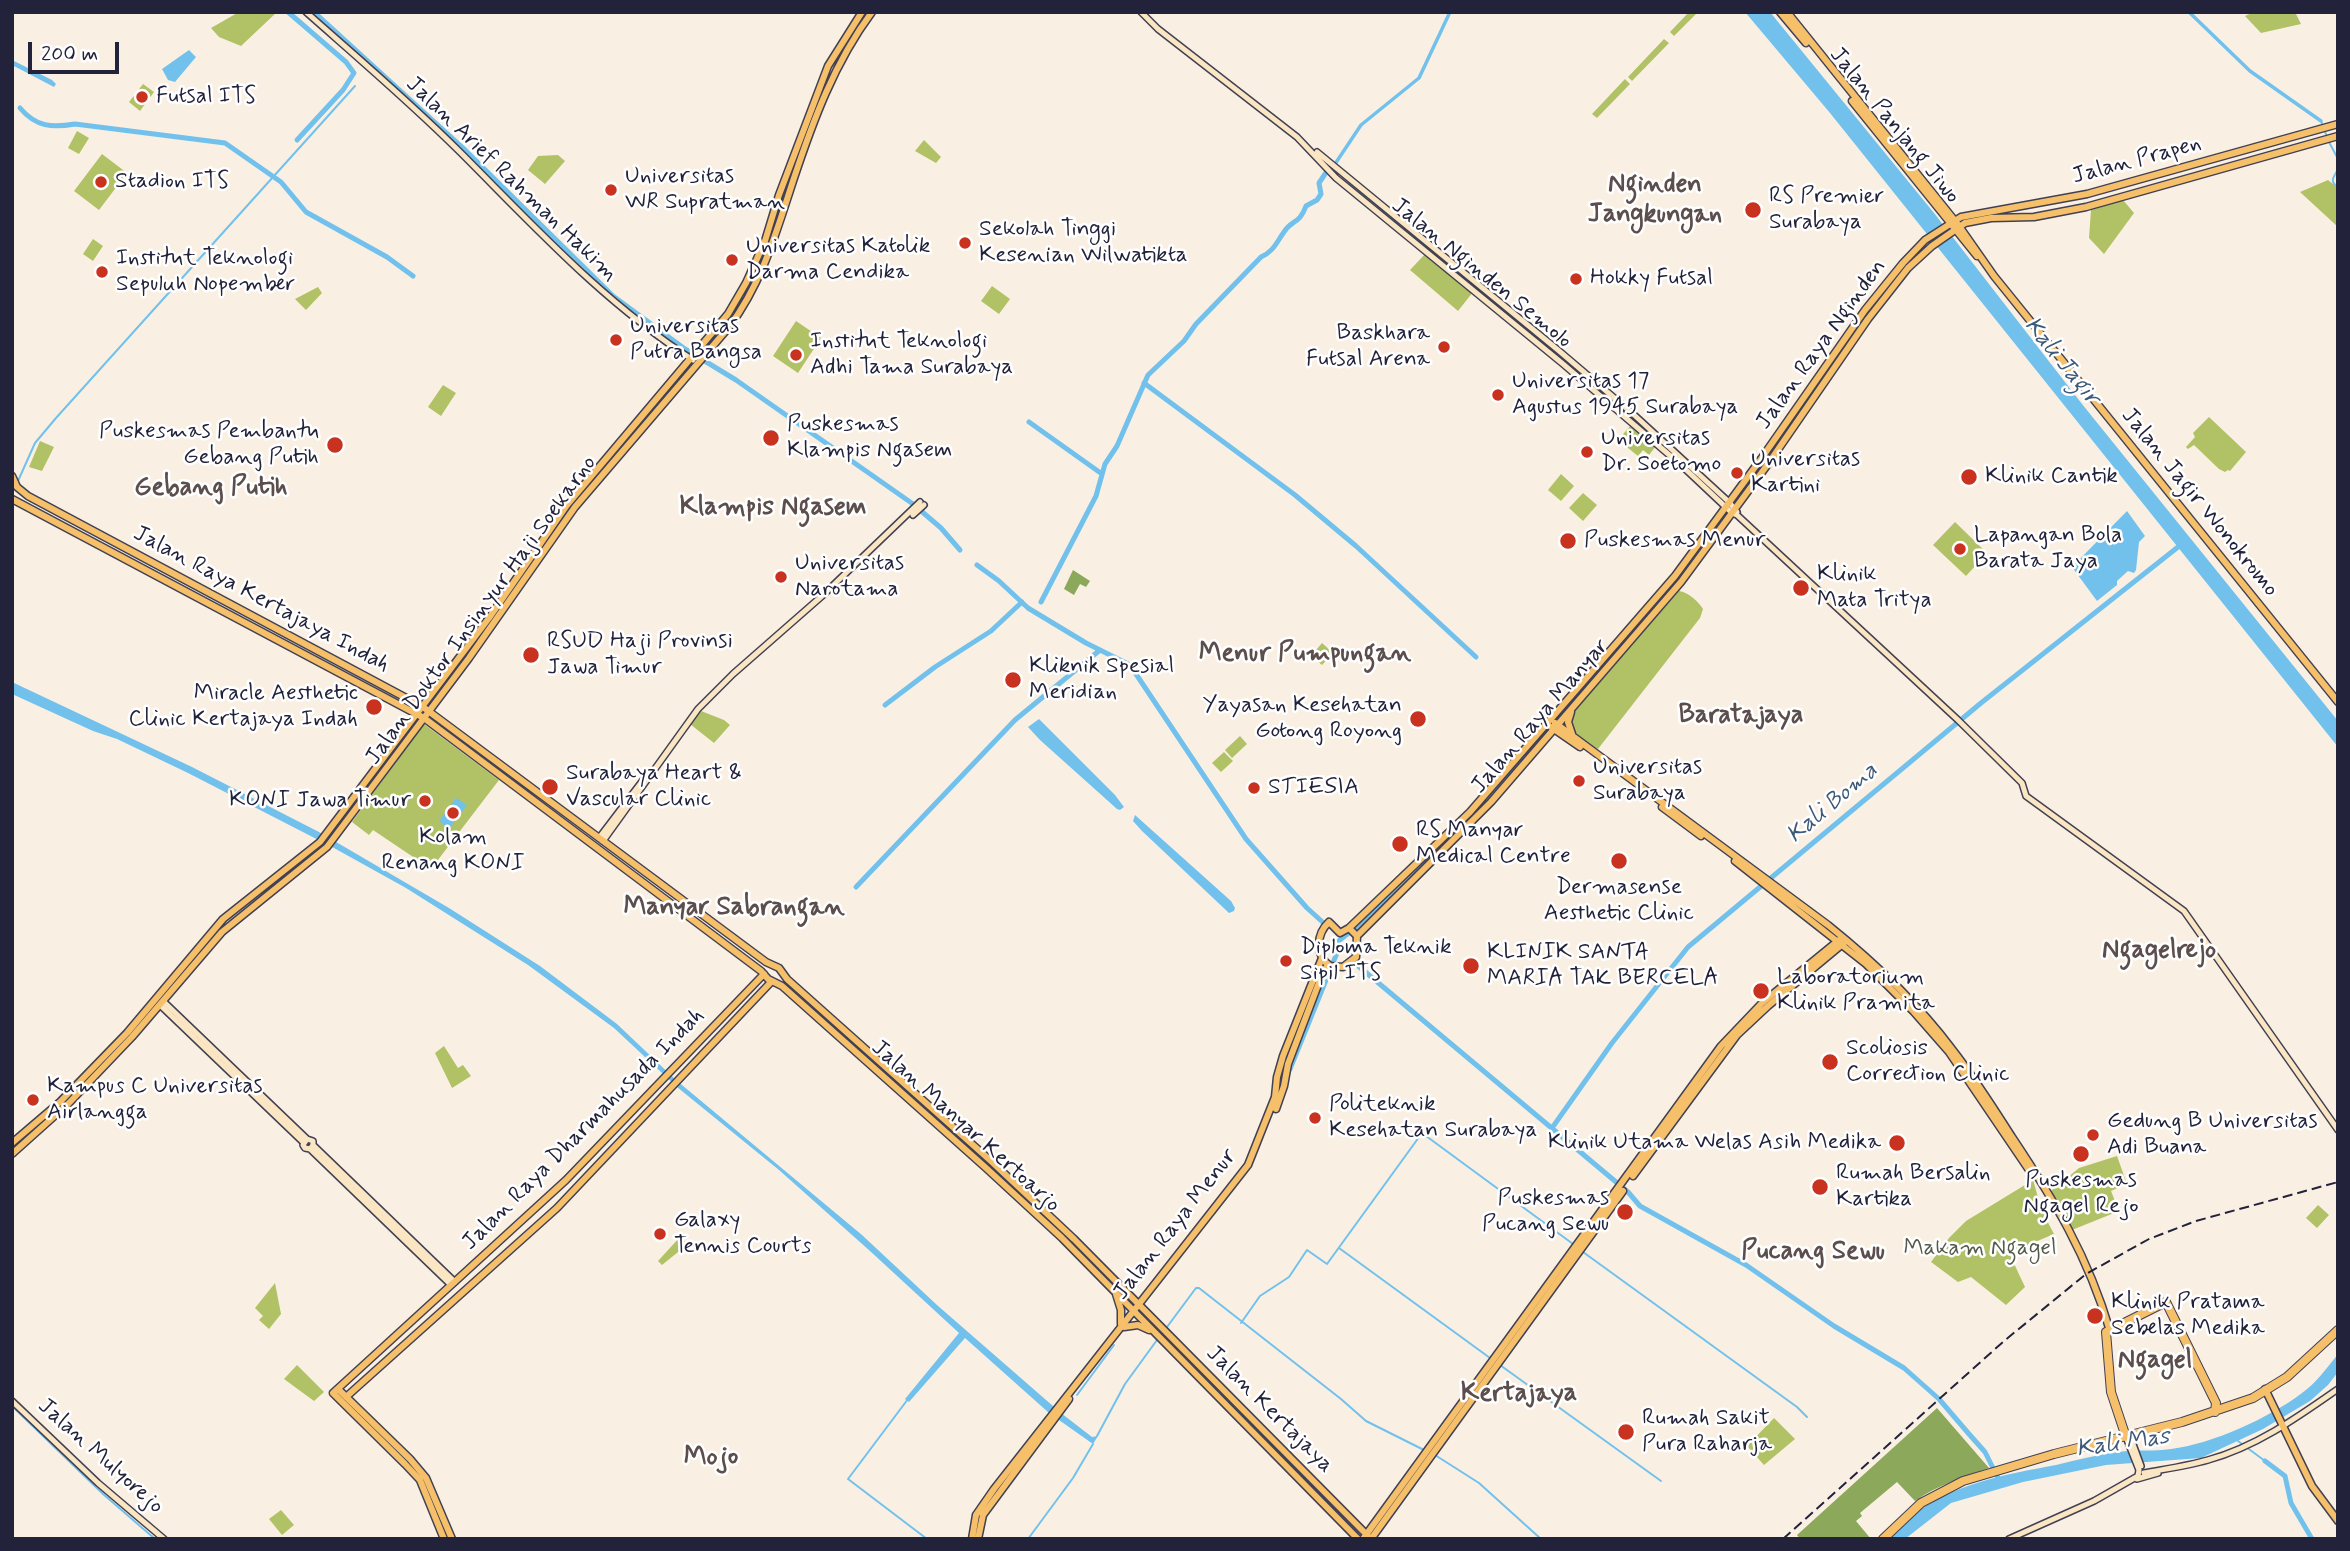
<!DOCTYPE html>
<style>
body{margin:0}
#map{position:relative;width:2350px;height:1551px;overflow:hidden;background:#f9f0e3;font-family:Mynerve,sans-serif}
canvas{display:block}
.frame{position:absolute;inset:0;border:14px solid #22223b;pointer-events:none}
.scale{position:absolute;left:28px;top:42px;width:91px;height:32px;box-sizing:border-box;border:4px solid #22223b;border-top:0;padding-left:9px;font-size:21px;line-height:24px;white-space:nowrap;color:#22223b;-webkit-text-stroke:5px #fff;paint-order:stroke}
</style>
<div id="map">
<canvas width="2350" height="1551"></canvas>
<div class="frame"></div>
<div class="scale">200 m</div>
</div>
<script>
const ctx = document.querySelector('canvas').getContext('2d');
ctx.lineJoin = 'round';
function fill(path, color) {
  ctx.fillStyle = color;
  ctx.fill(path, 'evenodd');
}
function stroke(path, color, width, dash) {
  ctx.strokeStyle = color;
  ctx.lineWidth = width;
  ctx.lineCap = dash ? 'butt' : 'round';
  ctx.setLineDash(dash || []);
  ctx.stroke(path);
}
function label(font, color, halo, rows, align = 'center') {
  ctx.font = font + ' Mynerve,sans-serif';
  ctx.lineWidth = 5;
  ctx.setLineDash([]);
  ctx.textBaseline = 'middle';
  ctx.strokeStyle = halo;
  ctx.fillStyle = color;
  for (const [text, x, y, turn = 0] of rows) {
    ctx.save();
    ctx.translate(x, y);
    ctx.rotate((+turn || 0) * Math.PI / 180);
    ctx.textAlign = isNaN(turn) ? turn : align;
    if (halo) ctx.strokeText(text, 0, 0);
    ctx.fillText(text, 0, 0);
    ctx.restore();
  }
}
fill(new Path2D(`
 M 239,12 L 277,12 L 241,46 L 219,37 L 211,28 Z
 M 1689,12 L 1698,12 L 1674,36 L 1670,32 Z
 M 2254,12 L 2295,12 L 2301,24 L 2261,33 L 2245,16 Z
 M 1664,39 L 1669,43 L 1632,81 L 1628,77 Z
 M 1625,79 L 1630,84 L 1597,118 L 1592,114 Z
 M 143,84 L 154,92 L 140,111 L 129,102 Z
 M 77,131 L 89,138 L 79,154 L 68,148 Z
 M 924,140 L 941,157 L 936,163 L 915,151 Z
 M 102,154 L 127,173 L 99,210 L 74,191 Z
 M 558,155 L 565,161 L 545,184 L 528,170 L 538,156 Z
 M 2328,180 L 2338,188 L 2338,227 L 2300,192 Z
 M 2123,200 L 2134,213 L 2104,254 L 2089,238 L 2091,210 Z
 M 93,239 L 103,246 L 93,261 L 83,254 Z
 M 1425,254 L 1473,292 L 1458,311 L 1410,270 Z
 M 992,286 L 1010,299 L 999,314 L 981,301 Z
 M 318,287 L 322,293 L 306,310 L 295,299 Z
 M 796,321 L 821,338 L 798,373 L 773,356 Z
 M 443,385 L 456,393 L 441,416 L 428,407 Z
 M 2209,417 L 2246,452 L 2230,471 L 2228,470 L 2225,472 L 2219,469 L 2194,445 L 2188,449 L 2186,447 L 2195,437 L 2193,433 Z
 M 1631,425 L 1656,446 L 1649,455 L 1643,450 L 1638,456 L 1618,440 Z
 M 40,441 L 54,447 L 42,471 L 29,467 Z
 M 1561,474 L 1574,486 L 1561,501 L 1548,490 Z
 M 1583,493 L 1597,505 L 1583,521 L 1569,508 Z
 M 1955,522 L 1987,553 L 1966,576 L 1933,545 Z
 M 1679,591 C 1688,592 1699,602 1703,609 L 1700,618 L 1598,749 C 1579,743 1569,732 1573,712 Z
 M 1322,643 L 1333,653 L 1322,665 L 1311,656 Z
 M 701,711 L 724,720 L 730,725 L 714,743 L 690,724 Z
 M 424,724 L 499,780 L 431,869 L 373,830 L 369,835 L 352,822 Z
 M 1240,736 L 1247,744 L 1232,758 L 1225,750 Z
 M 1224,752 L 1233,761 L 1221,772 L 1212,763 Z
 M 444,1046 L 458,1068 L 463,1065 L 471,1076 L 452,1088 L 435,1053 Z
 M 2117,1156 L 2127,1184 L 2111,1191 L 2119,1211 L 2072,1230 L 2051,1191 L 2079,1168 Z
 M 2033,1180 L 2042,1211 L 2054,1234 L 2009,1253 L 2025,1287 L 2006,1305 L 1971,1277 L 1958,1282 L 1931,1262 L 1949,1238 L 1966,1221 Z
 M 2318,1205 L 2329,1215 L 2317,1228 L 2306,1218 Z
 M 680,1237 L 688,1244 L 662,1265 L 658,1261 Z
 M 275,1283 L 281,1314 L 269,1329 L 259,1320 L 263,1316 L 255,1308 Z
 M 297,1365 L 324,1392 L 314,1401 L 284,1379 Z
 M 1774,1418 L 1795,1439 L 1764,1465 L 1747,1446 Z
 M 281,1510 L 294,1525 L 282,1535 L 269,1519 Z`), '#b0c265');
fill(new Path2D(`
 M 1073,570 L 1090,581 L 1086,587 L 1080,584 L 1074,595 L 1064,589 Z
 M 1937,1408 L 1989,1468 C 1963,1477 1938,1485 1915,1501 L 1897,1482 L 1860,1513 L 1862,1516 L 1856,1521 L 1871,1539 L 1800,1539 L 1797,1535 Z`), '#8ca85a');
fill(new Path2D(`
 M 1745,12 L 1770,12 L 1934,213 L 2082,404 L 2338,721 L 2338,747 L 1830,113 Z
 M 189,50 L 196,57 L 175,82 L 168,80 L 162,69 Z
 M 12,60 L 52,80 L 56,84 L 54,87 L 12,65 Z
 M 2127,511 L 2145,536 L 2139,542 L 2136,570 L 2134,573 L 2128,571 L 2117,581 L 2117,585 L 2097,601 L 2072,567 Z
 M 12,682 L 192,767 L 319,832 L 449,908 L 540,966 L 617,1024 L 676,1080 L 862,1235 L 937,1305 L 1061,1413 L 1092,1437 L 1098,1436 L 1093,1444 L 1049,1413 L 965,1338 L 909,1402 L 905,1399 L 959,1333 L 870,1251 L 779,1170 L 677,1087 L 614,1028 L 528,965 L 406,888 L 334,848 L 188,773 L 117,739 L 93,731 L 12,694 Z
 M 1039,719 L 1115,795 L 1124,807 L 1120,810 L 1117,809 L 1040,740 L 1028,727 Z
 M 456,798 L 467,805 L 449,829 L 439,821 Z
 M 1135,815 L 1231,901 L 1235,908 L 1234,911 L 1229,913 L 1142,831 L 1133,821 Z
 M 2338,1354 L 2338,1372 L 2328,1385 L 2310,1401 L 2263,1429 L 2201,1458 L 2106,1465 L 2023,1482 L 1951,1503 L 1905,1539 L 1890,1539 C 1928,1488 1997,1476 2056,1465 C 2076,1460 2097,1455 2118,1452 C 2135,1449 2154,1452 2171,1449 C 2212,1444 2269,1418 2302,1393 C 2316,1383 2327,1368 2338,1354 Z`), '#72c1ed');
stroke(new Path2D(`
 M 2321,121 L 2327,137
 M 2329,142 L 2338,159
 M 2338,169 C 2335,176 2328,181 2338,187
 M 18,481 L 35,443 L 56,418 L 355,86
 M 1339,1248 L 1490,1358
 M 1583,1252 L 1797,1407 L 1807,1417
 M 1241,1323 L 1260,1296 L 1289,1277 L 1307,1250 L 1327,1264 L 1422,1133 L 1573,1244
 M 1167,1327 L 1196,1288 L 1199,1288 L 1341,1399 L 1366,1421 L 1424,1450
 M 1162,1333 L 1178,1349
 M 1185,1357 L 1263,1434
 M 1500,1365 L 1661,1481
 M 1077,1395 L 1114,1345
 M 908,1399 L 848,1479 L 927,1539
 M 12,1406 L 103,1494 L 155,1539
 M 1063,1412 L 1070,1403
 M 1097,1436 L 1125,1384 L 1157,1340
 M 2238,1441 L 2265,1461
 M 1435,1455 L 1479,1483 L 1541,1539
 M 1344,1516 L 1357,1530
 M 1028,1539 L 1073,1478 L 1093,1444`), '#72c1ed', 2);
stroke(new Path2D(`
 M 2189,12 L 2250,71 L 2321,121
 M 1335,164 L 1361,125 L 1419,78 L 1450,12`), '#72c1ed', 3.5);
stroke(new Path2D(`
 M 288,12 L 346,62 L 354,73 L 343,90 L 297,140
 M 314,12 L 463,148 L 613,296 L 685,349 L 736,380 L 913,504 L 941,528 L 960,550
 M 20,108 C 36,127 52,128 75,124 L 225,143 L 281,182 L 306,212 L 387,257 L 413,276
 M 1351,183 L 1610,397
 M 1144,383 L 1295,495 L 1356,546 L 1476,657
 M 1617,404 L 1670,451
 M 1029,422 L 1102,474
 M 977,565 L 999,581 L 1028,608 L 1086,643 L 1130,665 L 1246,839 L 1307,908 L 1327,926
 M 1041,602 L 1096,496 L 1105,464 L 1117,446 L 1148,375 L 1184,341 L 1196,324 L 1261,257 C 1274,251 1276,243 1284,232 C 1292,219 1299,225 1306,206 L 1317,200 L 1321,194 L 1319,183 L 1327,171
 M 885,705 L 935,667 L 991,631 L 1022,602
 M 856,887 L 1015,720 L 1100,650
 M 1354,929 L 1436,852 L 1499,786 L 1646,617 L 1704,544 L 1731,506
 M 1336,943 L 1350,932
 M 1351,960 L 1628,1192 L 1640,1206 L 1746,1265 L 1834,1326 L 1904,1368 L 1939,1399 L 1969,1434 L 1985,1452 L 2000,1482
 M 1290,1069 L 1339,948
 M 1552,1128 L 1612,1043 L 1688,947 L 1981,703 L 2178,547
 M 2265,1461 L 2285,1476 L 2291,1503 L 2312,1539`), '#72c1ed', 5);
const secondary = new Path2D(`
 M 306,12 C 358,58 411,103 460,152 C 534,226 604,303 693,360
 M 1141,12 L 1158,29 L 1297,137 L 1336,178 L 1563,364 L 1681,465 L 1732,513 L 1737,515 L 1958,720 L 2022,783 L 2026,796 L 2184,911 L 2338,1130
 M 1317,152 L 1558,350 L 1632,413 L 1729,502 L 1737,512
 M 913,515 L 924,505
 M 599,838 L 650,771
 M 603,841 L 698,709 L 733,674 L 822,596 L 920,502
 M 163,1001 L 307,1139 L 313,1141 L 313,1145 L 310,1149 L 305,1148 L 303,1145 L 307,1139
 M 160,1005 L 303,1142
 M 313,1145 L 455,1282
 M 310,1149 L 451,1285
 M 12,1401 L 98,1483 L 164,1539
 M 2130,1436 L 2141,1466
 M 2144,1473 C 2165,1469 2187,1466 2208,1460 C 2256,1447 2298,1417 2338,1389
 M 2137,1479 L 2158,1473
 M 2009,1539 L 2094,1501 L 2138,1476 L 2139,1470 L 2126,1437`);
const primary = new Path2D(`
 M 1780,12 L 1806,43
 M 1787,12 L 1959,226 L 1994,276 L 2338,702
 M 1852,101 L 1977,256
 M 12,476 L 17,487 L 28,496 L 423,707 L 766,962 L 779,968 L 787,979 L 991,1161 L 1074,1239 L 1371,1539
 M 12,499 L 424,718 L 761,971 L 768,979 L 782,986 L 986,1168 L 1062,1238 L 1358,1539
 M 1571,712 L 1568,722 L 1572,734
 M 1555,723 L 1828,925 C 1874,962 1917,1002 1952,1049 C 1974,1077 1993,1107 2012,1137 C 2054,1200 2088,1256 2110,1331
 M 1551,727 L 1580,747
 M 1662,807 L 1701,836
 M 1735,861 L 1866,964 L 1914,1012 L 1949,1052 L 2029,1170
 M 1349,928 L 1357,936 L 1356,957 L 1343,967 L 1330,966 C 1315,955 1316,934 1329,922 L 1340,933 L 1349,928 L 1470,812 L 1675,576 L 1761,459 L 1865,310 L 1903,263 L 1925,240 L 1961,217 L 2087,194 L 2338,124
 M 1357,936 L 1491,802 L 1681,582 L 1768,464 L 1868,319 L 1908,268 L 1932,246 L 1965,223 L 1991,218 L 2034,217 L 2086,207 L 2338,136
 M 1276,1109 L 1284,1086 L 1288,1064 L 1323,972 L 1328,965
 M 12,1143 L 60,1102 L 127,1033 L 223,919 L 320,842 L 489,618 L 567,505 L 728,314 L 746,283 L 765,241 L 779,195 L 828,66 L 862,12
 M 12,1154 L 69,1103 L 132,1037 L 222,932 L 327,847 L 469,658 L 575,507 L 729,327 C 762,283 776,233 793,181 C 813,121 834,63 872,12
 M 1633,1176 L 1737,1035 L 1768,1006 L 1845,942
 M 1116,1294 L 1121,1310 L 1121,1324
 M 1124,1327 L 1138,1325 L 1149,1330
 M 338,1389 L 410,1459 L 426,1478 L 452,1539
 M 2265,1389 L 2312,1486 L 2338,1521
 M 346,1397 L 557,1208 L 772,981
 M 444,1539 L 420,1480 L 405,1464 L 333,1393 L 566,1180 L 764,974
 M 972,1539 L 976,1515 L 994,1489 L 1248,1165 L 1275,1097 L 1277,1077 L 1283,1056 L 1322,958
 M 978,1539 L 983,1515 L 1069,1399
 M 1363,1539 L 1721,1046 L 1762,1003 L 1839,940
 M 1371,1539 L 1623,1191`);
const highway = new Path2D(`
 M 2126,1437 L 2111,1392 L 2106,1332 L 2166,1302 L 2216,1403 L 2215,1412
 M 1883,1539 L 1921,1503 L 1963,1481 L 2054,1454 L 2182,1422 L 2253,1398 L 2287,1377 L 2338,1330`);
stroke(secondary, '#424154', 8);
stroke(primary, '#424154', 9);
stroke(highway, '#424154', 10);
stroke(secondary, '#fbe6c4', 5);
stroke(primary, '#f6c06b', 6);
stroke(highway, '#f6c06b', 8);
stroke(new Path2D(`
 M 1783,1539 L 2004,1341 L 2086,1274 L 2149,1239 L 2196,1221 L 2338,1182`), '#22223b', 2, [10, 5]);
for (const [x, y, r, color] of [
 [142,97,7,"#c8321e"],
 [101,182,7,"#c8321e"],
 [611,190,7,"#c8321e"],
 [1753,210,9,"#c8321e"],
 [965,243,7,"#c8321e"],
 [732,260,7,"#c8321e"],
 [102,272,7,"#c8321e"],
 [1576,279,7,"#c8321e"],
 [616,340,7,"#c8321e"],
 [1444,347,7,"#c8321e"],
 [796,355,7,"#c8321e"],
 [1498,395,7,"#c8321e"],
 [771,438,9,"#c8321e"],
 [335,445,9,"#c8321e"],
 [1587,452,7,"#c8321e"],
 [1737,473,7,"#c8321e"],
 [1969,477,9,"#c8321e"],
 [1568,541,9,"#c8321e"],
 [1960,549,7,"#c8321e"],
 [781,577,7,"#c8321e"],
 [1801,588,9,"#c8321e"],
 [531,655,9,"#c8321e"],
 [1013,680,9,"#c8321e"],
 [374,707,9,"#c8321e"],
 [1418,719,9,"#c8321e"],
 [1579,781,7,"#c8321e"],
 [550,787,9,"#c8321e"],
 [1254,788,7,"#c8321e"],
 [425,801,7,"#c8321e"],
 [453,813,7,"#c8321e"],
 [1400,844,9,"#c8321e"],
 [1619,861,9,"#c8321e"],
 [1286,961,7,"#c8321e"],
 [1471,966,9,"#c8321e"],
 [1761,991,9,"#c8321e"],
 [1830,1062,9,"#c8321e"],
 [33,1100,7,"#c8321e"],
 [1315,1118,7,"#c8321e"],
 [2093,1135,7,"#c8321e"],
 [1897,1143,9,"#c8321e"],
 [2081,1154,9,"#c8321e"],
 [1820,1187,9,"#c8321e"],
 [1625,1212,9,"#c8321e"],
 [660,1234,7,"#c8321e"],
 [2095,1316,9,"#c8321e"],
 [1626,1432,9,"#c8321e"]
]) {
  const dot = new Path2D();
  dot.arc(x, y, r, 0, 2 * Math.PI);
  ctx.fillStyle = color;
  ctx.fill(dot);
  stroke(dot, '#fff', 2.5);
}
label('23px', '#22223b', '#fff', [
 ["Futsal ITS",156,97],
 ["Universitas",625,177],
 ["WR Supratman",625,203],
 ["Stadion ITS",115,182],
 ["RS Premier",1769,197],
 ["Surabaya",1769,223],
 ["Sekolah Tinggi",979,230],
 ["Kesenian Wilwatikta",979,256],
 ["Universitas Katolik",746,247],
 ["Darma Cendika",746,273],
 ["Institut Teknologi",116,259],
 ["Sepuluh Nopember",116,285],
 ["Hokky Futsal",1590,279],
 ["Universitas",630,327],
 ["Putra Bangsa",630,353],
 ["Baskhara",1430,334,"right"],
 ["Futsal Arena",1430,360,"right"],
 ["Institut Teknologi",810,342],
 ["Adhi Tama Surabaya",810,368],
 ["Universitas 17",1512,382],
 ["Agustus 1945 Surabaya",1512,408],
 ["Puskesmas",787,425],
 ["Klampis Ngasem",787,451],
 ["Puskesmas Pembantu",319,432,"right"],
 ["Gebang Putih",319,458,"right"],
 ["Universitas",1601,439],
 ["Dr. Soetomo",1601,465],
 ["Universitas",1751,460],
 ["Kartini",1751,486],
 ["Klinik Cantik",1985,477],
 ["Lapangan Bola",1974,536],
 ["Barata Jaya",1974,562],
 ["Puskesmas Menur",1584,541],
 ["Universitas",795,564],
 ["Narotama",795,590],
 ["Klinik",1817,575],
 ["Mata Tritya",1817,601],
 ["RSUD Haji Provinsi",547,642],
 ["Jawa Timur",547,668],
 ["Kliknik Spesial",1029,667],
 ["Meridian",1029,693],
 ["Miracle Aesthetic",358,694,"right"],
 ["Clinic Kertajaya Indah",358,720,"right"],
 ["Yayasan Kesehatan",1402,706,"right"],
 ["Gotong Royong",1402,732,"right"],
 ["Universitas",1593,768],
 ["Surabaya",1593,794],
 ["Surabaya Heart &",566,774],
 ["Vascular Clinic",566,800],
 ["STIESIA",1268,788],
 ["KONI Jawa Timur",411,801,"right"],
 ["RS Manyar",1416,831],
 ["Medical Centre",1416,857],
 ["Kolam",453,838,"center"],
 ["Renang KONI",453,864,"center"],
 ["Dermasense",1619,888,"center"],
 ["Aesthetic Clinic",1619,914,"center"],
 ["Diploma Teknik",1300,948],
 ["Sipil ITS",1300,974],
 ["KLINIK SANTA",1487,953],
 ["MARIA TAK BERCELA",1487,979],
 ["Laboratorium",1777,978],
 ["Klinik Pramita",1777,1004],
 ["Scoliosis",1846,1049],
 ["Correction Clinic",1846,1075],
 ["Kampus C Universitas",47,1087],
 ["Airlangga",47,1113],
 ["Politeknik",1329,1105],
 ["Kesehatan Surabaya",1329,1131],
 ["Gedung B Universitas",2107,1122],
 ["Adi Buana",2107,1148],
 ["Klinik Utama Welas Asih Medika",1881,1143,"right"],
 ["Rumah Bersalin",1836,1174],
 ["Kartika",1836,1200],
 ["Puskesmas",2081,1181,"center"],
 ["Ngagel Rejo",2081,1207,"center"],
 ["Puskesmas",1609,1199,"right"],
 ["Pucang Sewu",1609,1225,"right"],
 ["Galaxy",674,1221],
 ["Tennis Courts",674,1247],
 ["Klinik Pratama",2111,1303],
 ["Sebelas Medika",2111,1329],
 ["Rumah Sakit",1642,1419],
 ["Pura Raharja",1642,1445]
], 'left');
label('23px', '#22223b', '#fff', [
 ["Jalan Panjang Jiwo",1894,126,51],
 ["Jalan Prapen",2137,161,-15],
 ["Jalan Arief Rahman Hakim",511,180,44],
 ["Jalan Nginden Semolo",1481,274,39],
 ["Jalan Raya Nginden",1822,345,-54],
 ["Jalan Jagir Wonokromo",2199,503,51],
 ["Jalan Raya Kertajaya Indah",261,600,28],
 ["Jalan Doktor Insinyur Haji Soekarno",482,611,-54],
 ["Jalan Raya Manyar",1541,717,-49],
 ["Jalan Manyar Kertoarjo",965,1127,42],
 ["Jalan Raya Dharmahusada Indah",584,1130,-45],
 ["Jalan Raya Menur",1176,1225,-52],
 ["Jalan Kertajaya",1269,1410,45],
 ["Jalan Mulyorejo",100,1457,42]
]);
label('23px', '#545a4a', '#fff', [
 ["Makam Ngagel",1980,1249]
]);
label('italic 24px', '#3e5a79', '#fff', [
 ["Kali Jagir",2061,362,51],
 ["Kali Boma",1833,804,-40],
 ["Kali Mas",2123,1444,-8]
]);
label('bold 26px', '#5c4e4d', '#fff', [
 ["Nginden",1655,186],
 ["Jangkungan",1655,216],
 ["Gebang Putih",211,489],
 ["Klampis Ngasem",773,509],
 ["Menur Pumpungan",1305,655],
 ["Baratajaya",1741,717],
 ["Manyar Sabrangan",734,909],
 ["Ngagelrejo",2159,952],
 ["Pucang Sewu",1813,1253],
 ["Ngagel",2155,1362],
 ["Kertajaya",1519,1395],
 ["Mojo",711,1459]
]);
</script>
